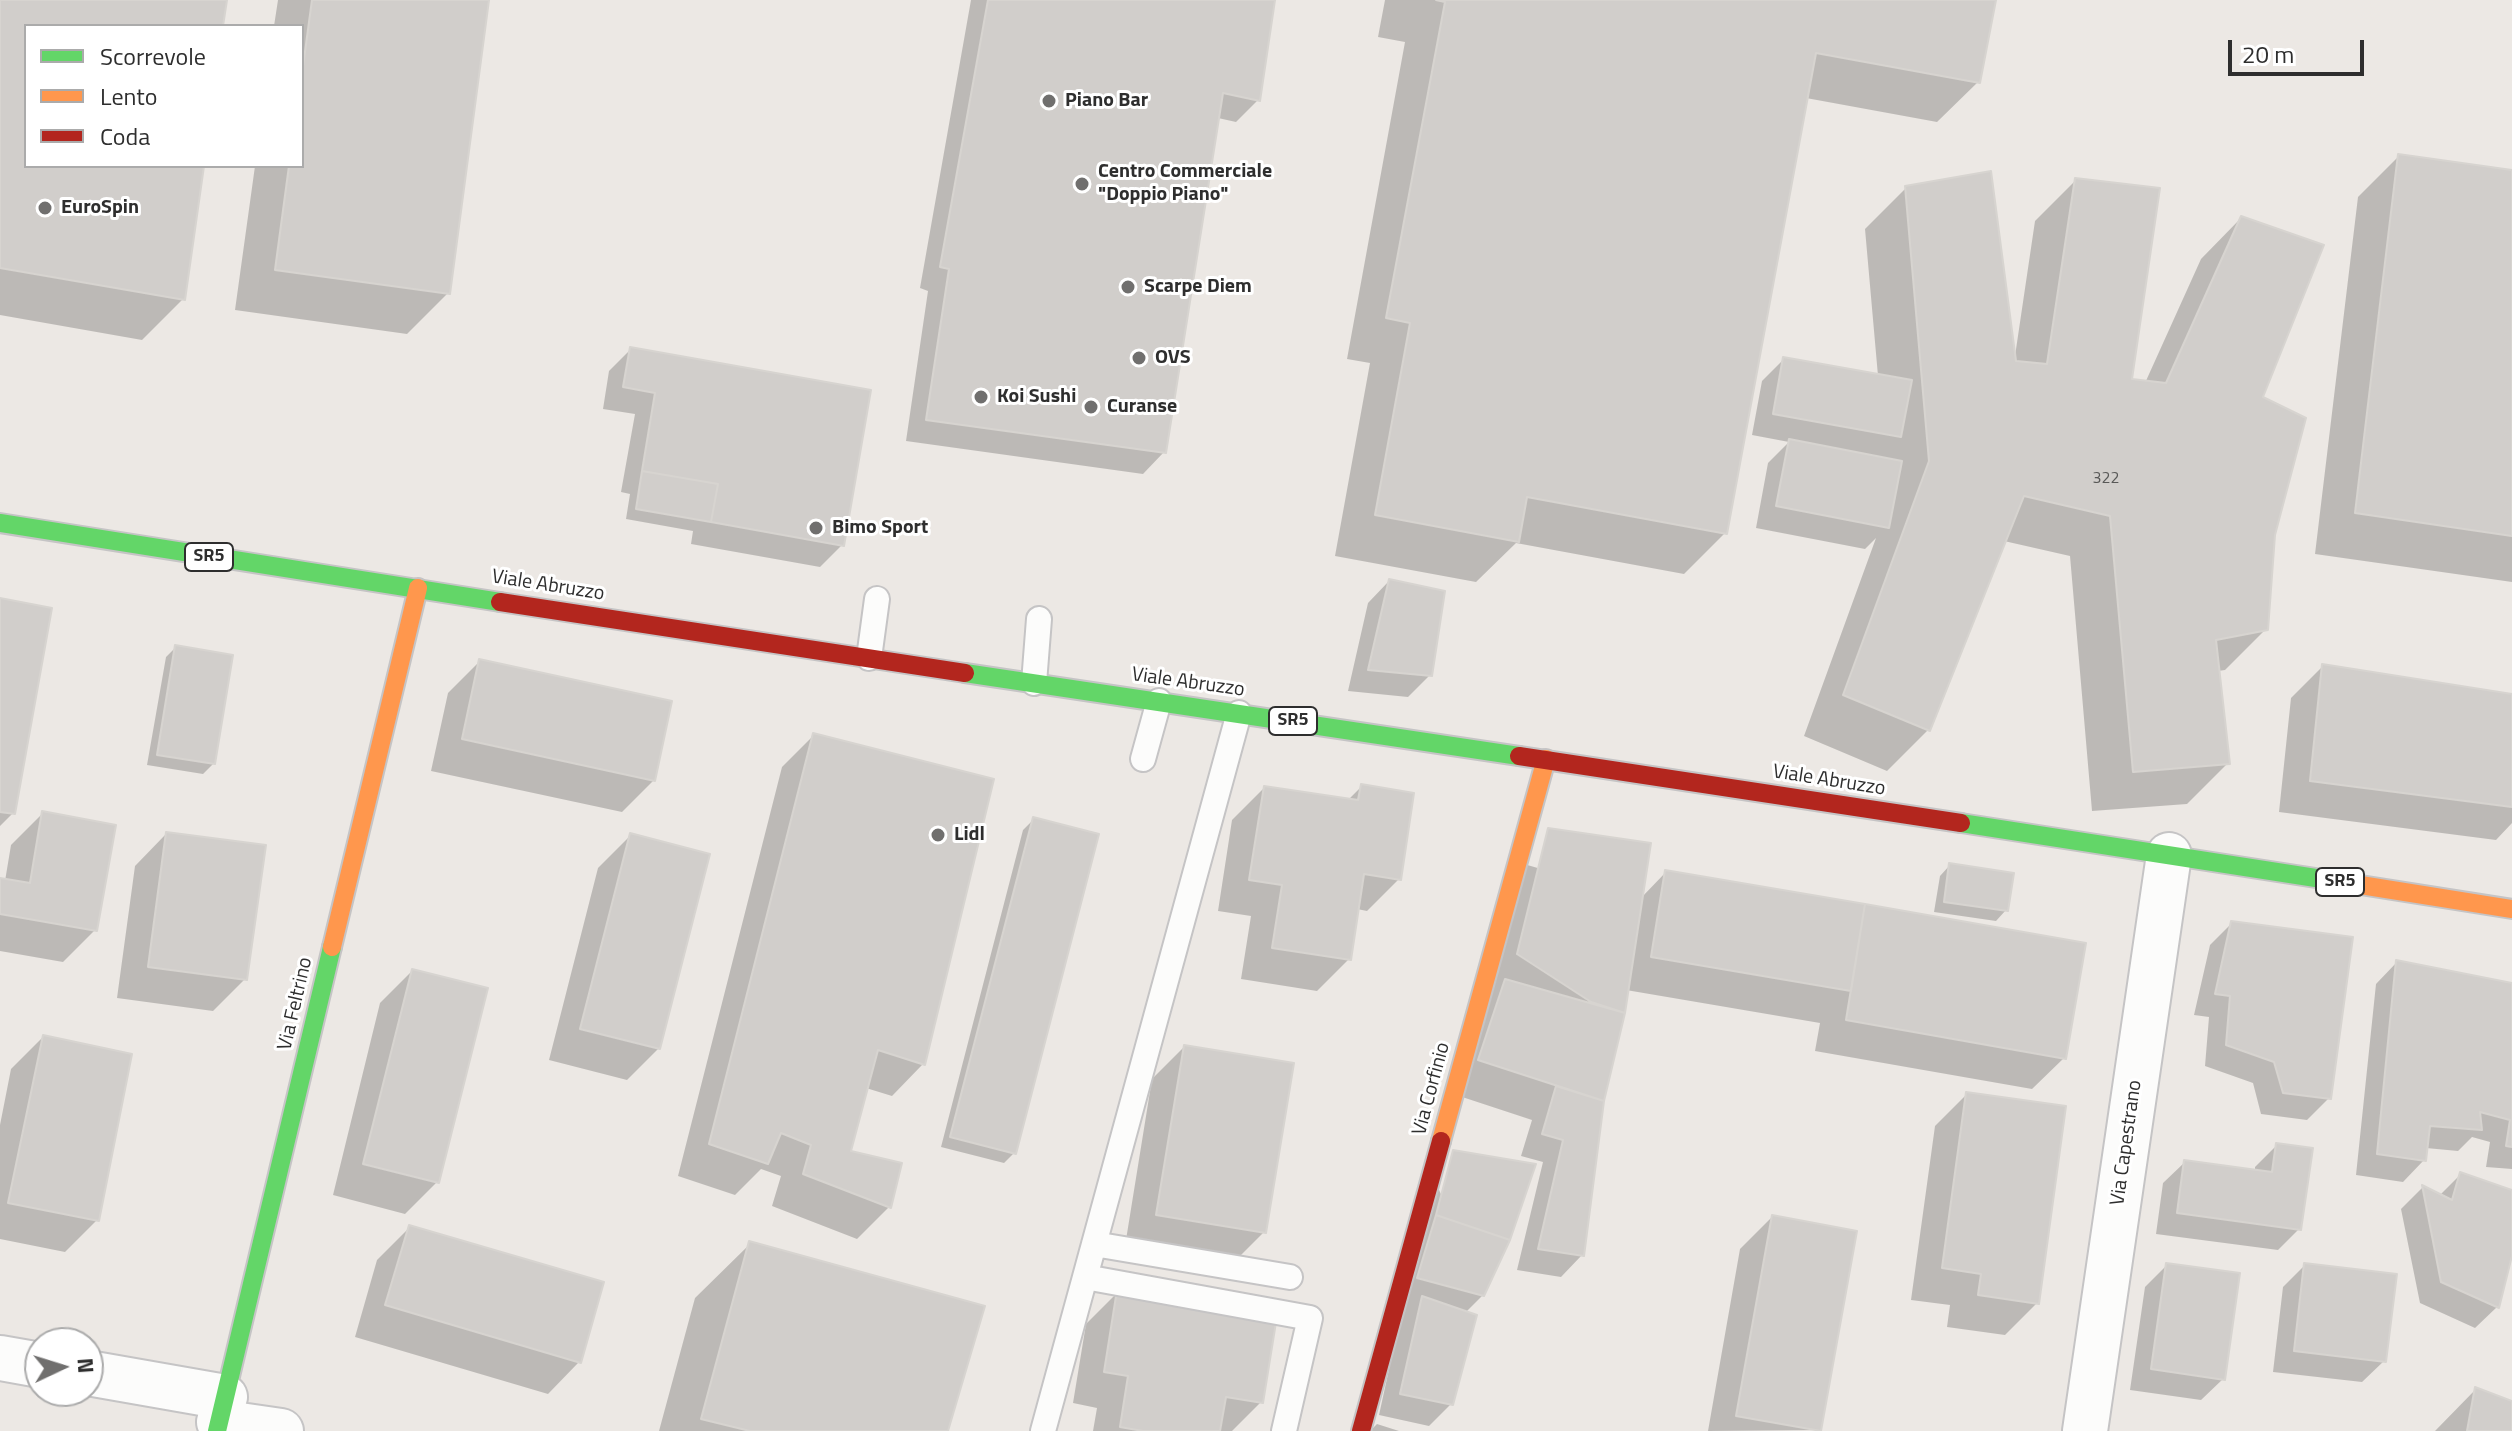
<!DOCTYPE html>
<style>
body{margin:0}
#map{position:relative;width:2512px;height:1431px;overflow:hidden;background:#ece8e4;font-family:"Titillium Web",sans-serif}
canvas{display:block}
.legend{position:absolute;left:24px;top:24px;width:280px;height:144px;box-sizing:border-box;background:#fff;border:2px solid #ababab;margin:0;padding:10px 14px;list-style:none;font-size:24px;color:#2e2e2e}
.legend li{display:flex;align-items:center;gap:16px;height:40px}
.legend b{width:40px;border:2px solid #ababab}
.north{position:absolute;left:24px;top:1327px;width:80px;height:80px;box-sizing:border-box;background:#fff;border:2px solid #ababab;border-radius:50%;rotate:86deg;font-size:22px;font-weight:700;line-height:32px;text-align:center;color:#2e2e2e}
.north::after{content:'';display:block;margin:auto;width:28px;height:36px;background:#706f6e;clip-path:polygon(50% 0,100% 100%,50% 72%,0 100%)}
.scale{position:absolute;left:2228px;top:40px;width:136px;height:36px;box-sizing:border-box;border:4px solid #2e2e2e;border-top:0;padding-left:10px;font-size:24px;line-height:28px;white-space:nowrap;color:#2e2e2e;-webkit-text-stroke:6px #fff;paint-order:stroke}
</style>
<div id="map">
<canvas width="2512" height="1431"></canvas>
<ul class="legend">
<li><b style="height:10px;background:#63d668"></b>Scorrevole</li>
<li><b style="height:10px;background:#ff974d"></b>Lento</li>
<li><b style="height:10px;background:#b3261e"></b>Coda</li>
</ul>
<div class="north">N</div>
<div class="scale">20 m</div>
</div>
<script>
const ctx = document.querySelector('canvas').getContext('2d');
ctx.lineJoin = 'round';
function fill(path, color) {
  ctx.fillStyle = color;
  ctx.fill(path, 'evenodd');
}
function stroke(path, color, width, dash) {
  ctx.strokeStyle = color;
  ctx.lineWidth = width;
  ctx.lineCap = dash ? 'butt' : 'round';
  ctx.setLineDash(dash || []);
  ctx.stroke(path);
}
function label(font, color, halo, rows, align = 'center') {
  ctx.font = font + ' "Titillium Web",sans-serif';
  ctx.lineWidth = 6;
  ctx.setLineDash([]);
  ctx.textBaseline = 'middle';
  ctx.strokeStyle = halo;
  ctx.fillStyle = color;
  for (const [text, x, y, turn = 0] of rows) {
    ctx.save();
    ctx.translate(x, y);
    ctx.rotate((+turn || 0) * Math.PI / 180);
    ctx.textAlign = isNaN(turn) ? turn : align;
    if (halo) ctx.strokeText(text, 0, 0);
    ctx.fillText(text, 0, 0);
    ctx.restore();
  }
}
fill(new Path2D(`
 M 0,0 L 225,0 L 221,26 L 26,26 L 26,166 L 202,166 L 183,299 L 142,340 L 0,315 Z
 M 278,0 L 487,0 L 448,293 L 407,334 L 235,310 L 255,166 L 302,166 L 302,26 L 274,26 Z
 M 971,0 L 1273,0 L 1258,100 L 1236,122 L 1218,118 L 1164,452 L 1143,474 L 906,441 L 928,291 L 920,288 Z
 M 1385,0 L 1994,0 L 1978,82 L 1937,122 L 1806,98 L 1725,533 L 1684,574 L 1516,543 L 1476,582 L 1335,556 L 1370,363 L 1347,359 L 1405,42 L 1378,37 Z
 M 2399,156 L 2512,172 L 2512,582 L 2315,554 L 2358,197 Z
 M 2076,180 L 2130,381 L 2145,383 L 2201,259 L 2241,218 L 2273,534 L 2266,629 L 2225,670 L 2218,671 L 2228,763 L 2187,804 L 2092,811 L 2070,556 L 2004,541 L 1928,730 L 1887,771 L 1804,736 L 1876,538 L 1865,549 L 1756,528 L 1768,463 L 1789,442 L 1752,435 L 1762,381 L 1784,359 L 1878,376 L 1865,229 L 1906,188 L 2015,356 L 2035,221 Z
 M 631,349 L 842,545 L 820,567 L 691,544 L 693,531 L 626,519 L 630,494 L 621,492 L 635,414 L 603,409 L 609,371 Z
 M 1389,581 L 1430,675 L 1408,697 L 1348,691 L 1368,603 Z
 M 0,600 L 13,813 L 0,826 Z
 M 176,647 L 214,763 L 203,774 L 147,765 L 166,657 Z
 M 480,661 L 654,780 L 622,812 L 431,771 L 448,693 Z
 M 2323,666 L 2512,696 L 2512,823 L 2496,840 L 2279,812 L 2291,698 Z
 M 813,736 L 923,1064 L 892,1096 L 866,1088 L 849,1153 L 899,1164 L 889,1207 L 857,1239 L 772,1206 L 781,1176 L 761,1169 L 735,1195 L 678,1176 L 782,767 Z
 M 1362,786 L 1399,879 L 1367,911 L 1357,909 L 1349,959 L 1317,991 L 1241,979 L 1251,916 L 1218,911 L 1232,820 L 1264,788 L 1347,801 Z
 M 43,813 L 95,930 L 63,962 L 0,951 L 0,880 L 5,881 L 11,845 Z
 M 1034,819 L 1014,1153 L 1004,1163 L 941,1147 L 1023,830 Z
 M 166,834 L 245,979 L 213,1011 L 117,998 L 135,866 Z
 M 630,836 L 659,1048 L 627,1080 L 549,1060 L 598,868 Z
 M 1517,862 L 1641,898 L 1666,872 L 2064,1058 L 2032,1089 L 1815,1051 L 1820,1023 L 1626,990 L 1602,1100 L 1582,1255 L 1561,1277 L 1517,1270 L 1543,1162 L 1521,1156 L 1532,1120 L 1447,1092 Z
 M 1950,865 L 2006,910 L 1996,921 L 1934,912 L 1940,876 Z
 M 2232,923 L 2329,1098 L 2307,1120 L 2261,1114 L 2253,1083 L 2205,1066 L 2209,1017 L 2194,1015 L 2210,945 Z
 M 2397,962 L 2512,985 L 2512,1169 L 2486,1167 L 2490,1142 L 2472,1137 L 2458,1151 L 2426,1148 L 2424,1160 L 2403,1182 L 2356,1175 L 2376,984 Z
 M 412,971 L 437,1182 L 405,1214 L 333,1195 L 380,1003 Z
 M 43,1037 L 97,1220 L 65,1252 L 0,1239 L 0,1125 L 11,1069 Z
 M 1184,1047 L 1264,1232 L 1232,1264 L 1125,1246 L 1152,1079 Z
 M 1967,1094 L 2037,1303 L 2005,1335 L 1947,1327 L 1950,1305 L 1911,1300 L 1935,1126 Z
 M 2277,1145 L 2299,1229 L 2278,1250 L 2156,1234 L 2163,1183 L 2185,1162 L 2255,1171 L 2255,1167 Z
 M 1432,1173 L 1483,1295 L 1465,1313 L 1451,1404 L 1429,1426 L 1379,1415 Z
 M 2461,1174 L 2512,1192 L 2512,1248 L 2497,1307 L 2475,1328 L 2420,1303 L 2401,1209 L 2422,1188 L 2439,1196 Z
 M 1772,1217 L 1819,1430 L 1708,1431 L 1740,1249 Z
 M 409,1228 L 579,1362 L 548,1394 L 355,1337 L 377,1260 Z
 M 750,1244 L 946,1431 L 659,1431 L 695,1298 Z
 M 2167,1265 L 2223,1379 L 2201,1400 L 2130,1390 L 2145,1287 Z
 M 2305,1265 L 2384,1361 L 2362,1382 L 2273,1372 L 2283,1287 Z
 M 1118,1292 L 1261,1402 L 1232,1431 L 1093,1431 L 1097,1408 L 1073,1403 L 1086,1324 Z
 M 2476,1389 L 2512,1403 L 2512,1431 L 2435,1431 Z
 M 1377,1424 L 1399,1431 L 1370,1431 Z`), '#0003');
const building = new Path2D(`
 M 0,0 L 227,0 L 223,26 L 26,26 L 26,166 L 204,166 L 185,300 L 0,268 Z
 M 312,0 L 489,0 L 450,294 L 275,270 L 289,166 L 302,166 L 302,74 Z
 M 988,0 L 1275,0 L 1260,101 L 1223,93 L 1166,453 L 926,420 L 949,269 L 940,267 Z
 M 1436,0 L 1996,0 L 1980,83 L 1816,53 L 1727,534 L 1527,497 L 1519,542 L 1375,515 L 1410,323 L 1386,318 L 1445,2 Z
 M 2398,154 L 2512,170 L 2512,536 L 2355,513 Z
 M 1991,171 L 2016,361 L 2047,364 L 2075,178 L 2160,188 L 2132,379 L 2166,383 L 2241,216 L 2324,245 L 2263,397 L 2306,418 L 2275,535 L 2268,630 L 2216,640 L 2230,764 L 2133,772 L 2110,516 L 2024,496 L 1930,731 L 1843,695 L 1929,461 L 1905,186 Z
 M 630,347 L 871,390 L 844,546 L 711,522 L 718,484 L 642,471 L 655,393 L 623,387 Z
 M 1783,357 L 1912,380 L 1901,437 L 1773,414 Z
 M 1789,439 L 1902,461 L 1889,528 L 1776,506 Z
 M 642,471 L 718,484 L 711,522 L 636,509 Z
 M 1389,579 L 1445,591 L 1432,676 L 1368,670 Z
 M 0,598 L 52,608 L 15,814 L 0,812 Z
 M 175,645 L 233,655 L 215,764 L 157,755 Z
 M 479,659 L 672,701 L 655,781 L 462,739 Z
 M 2322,664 L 2512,694 L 2512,807 L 2310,781 Z
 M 813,733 L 994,779 L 925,1065 L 878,1050 L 851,1151 L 902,1163 L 891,1208 L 803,1174 L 811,1145 L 781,1133 L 768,1164 L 709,1144 Z
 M 1361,784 L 1414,793 L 1401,880 L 1364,874 L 1351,960 L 1272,948 L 1282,885 L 1249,880 L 1264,786 L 1358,800 Z
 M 42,811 L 116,825 L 97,931 L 0,914 L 0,878 L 30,883 Z
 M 1033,817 L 1099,834 L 1016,1154 L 950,1137 Z
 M 1548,828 L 1651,843 L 1625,1013 L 1591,1002 L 1517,954 Z
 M 166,832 L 266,845 L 247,980 L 148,967 Z
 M 630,833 L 710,854 L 660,1049 L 580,1029 Z
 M 1949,863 L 2014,873 L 2008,911 L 1944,902 Z
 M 1665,870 L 1865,904 L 1851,991 L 1651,957 Z
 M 1865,904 L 2086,943 L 2066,1059 L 1846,1020 Z
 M 2231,921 L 2353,937 L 2331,1099 L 2283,1093 L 2274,1062 L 2226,1045 L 2230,996 L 2215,994 Z
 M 2396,960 L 2512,983 L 2512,1147 L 2506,1146 L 2510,1120 L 2480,1112 L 2482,1130 L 2430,1126 L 2426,1161 L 2377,1154 Z
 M 412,969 L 488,988 L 439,1183 L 363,1164 Z
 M 1505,979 L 1625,1013 L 1604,1101 L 1478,1060 Z
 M 43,1035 L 132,1054 L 99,1221 L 8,1203 Z
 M 1184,1045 L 1294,1063 L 1266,1233 L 1156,1215 Z
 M 1556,1086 L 1604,1101 L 1584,1256 L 1538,1249 L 1563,1140 L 1542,1134 Z
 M 1966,1092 L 2066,1106 L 2039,1304 L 1978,1295 L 1981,1274 L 1942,1268 Z
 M 2276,1143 L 2313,1148 L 2301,1230 L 2177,1213 L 2184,1160 L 2272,1172 Z
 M 1453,1150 L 1536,1164 L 1510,1240 L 1436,1215 Z
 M 2460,1172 L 2512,1190 L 2512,1256 L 2499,1308 L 2441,1282 L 2422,1185 L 2452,1200 Z
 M 1436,1215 L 1510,1240 L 1484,1296 L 1417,1278 Z
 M 1772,1215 L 1857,1231 L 1821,1431 L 1736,1416 Z
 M 409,1225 L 604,1282 L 581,1363 L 385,1305 Z
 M 749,1241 L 985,1306 L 948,1431 L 750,1431 L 701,1419 Z
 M 2166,1263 L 2240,1273 L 2225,1380 L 2151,1369 Z
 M 2304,1263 L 2397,1274 L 2386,1362 L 2294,1351 Z
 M 1117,1290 L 1277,1316 L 1263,1403 L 1226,1397 L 1220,1431 L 1143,1431 L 1120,1427 L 1128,1376 L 1104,1372 Z
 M 1422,1296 L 1477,1315 L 1453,1405 L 1400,1394 Z
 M 2475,1387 L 2512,1401 L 2512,1431 L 2467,1431 Z`);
fill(building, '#d1cecb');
stroke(building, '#d7d4d0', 2);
const lane = new Path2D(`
 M 869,658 L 877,599
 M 1034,683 L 1039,619
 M 1143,759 L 1159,701
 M 1094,1244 L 1290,1277
 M 1085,1277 L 1310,1318 L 1284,1431
 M 1043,1431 L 1239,713`);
const street = new Path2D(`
 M 0,1358 L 40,1365
 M 88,1373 L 225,1397
 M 219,1422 L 281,1431
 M 2085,1431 L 2169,855`);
const fast = new Path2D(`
 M 0,523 L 500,602
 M 965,673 L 1519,756
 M 1961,823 L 2348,883
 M 217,1431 L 332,947`);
const slow = new Path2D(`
 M 2348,883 L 2512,909
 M 332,947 L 418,588
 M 1441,1141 L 1546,759`);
const jam = new Path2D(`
 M 500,602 L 965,673
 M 1519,756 L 1961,823
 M 1361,1431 L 1441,1141`);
stroke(lane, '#c5c4c5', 28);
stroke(street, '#c5c4c5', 48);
stroke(fast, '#c5c4c5', 22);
stroke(slow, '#c5c4c5', 22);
stroke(jam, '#c5c4c5', 22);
stroke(lane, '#fcfcfb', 24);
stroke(street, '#fcfcfb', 44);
stroke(fast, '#63d668', 18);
stroke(slow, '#ff974d', 18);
stroke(jam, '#b3261e', 18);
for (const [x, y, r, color] of [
 [1049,101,8,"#706f6e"],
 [1082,184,8,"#706f6e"],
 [45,208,8,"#706f6e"],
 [1128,287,8,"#706f6e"],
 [1139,358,8,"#706f6e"],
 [981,397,8,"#706f6e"],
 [1091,407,8,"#706f6e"],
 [816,528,8,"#706f6e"],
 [938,835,8,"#706f6e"]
]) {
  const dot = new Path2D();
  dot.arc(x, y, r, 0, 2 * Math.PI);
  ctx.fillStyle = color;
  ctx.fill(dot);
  stroke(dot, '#fff', 3);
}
label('16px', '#585857', null, [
 ["322",2106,479]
]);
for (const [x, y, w] of [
 [209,557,48],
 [1293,721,48],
 [2340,882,48]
]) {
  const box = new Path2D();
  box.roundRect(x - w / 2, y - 14, w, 28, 6);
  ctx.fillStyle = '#fff';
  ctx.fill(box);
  stroke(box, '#2e2e2e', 2);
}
label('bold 18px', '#2e2e2e', null, [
 ["SR5",209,557],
 ["SR5",1293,721],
 ["SR5",2340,882]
]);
label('bold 20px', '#2e2e2e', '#fff', [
 ["Piano Bar",1065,101],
 ["Centro Commerciale",1098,172],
 ["\"Doppio Piano\"",1098,195],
 ["EuroSpin",61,208],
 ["Scarpe Diem",1144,287],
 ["OVS",1155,358],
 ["Koi Sushi",997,397],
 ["Curanse",1107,407],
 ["Bimo Sport",832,528],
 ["Lidl",954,835]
], 'left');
label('20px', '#2e2e2e', '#fff', [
 ["Viale Abruzzo",548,586,9],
 ["Viale Abruzzo",1188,683,8],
 ["Viale Abruzzo",1829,781,9],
 ["Via Feltrino",296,1004,-77],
 ["Via Corfinio",1432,1089,-75],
 ["Via Capestrano",2127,1143,-82]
]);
</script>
